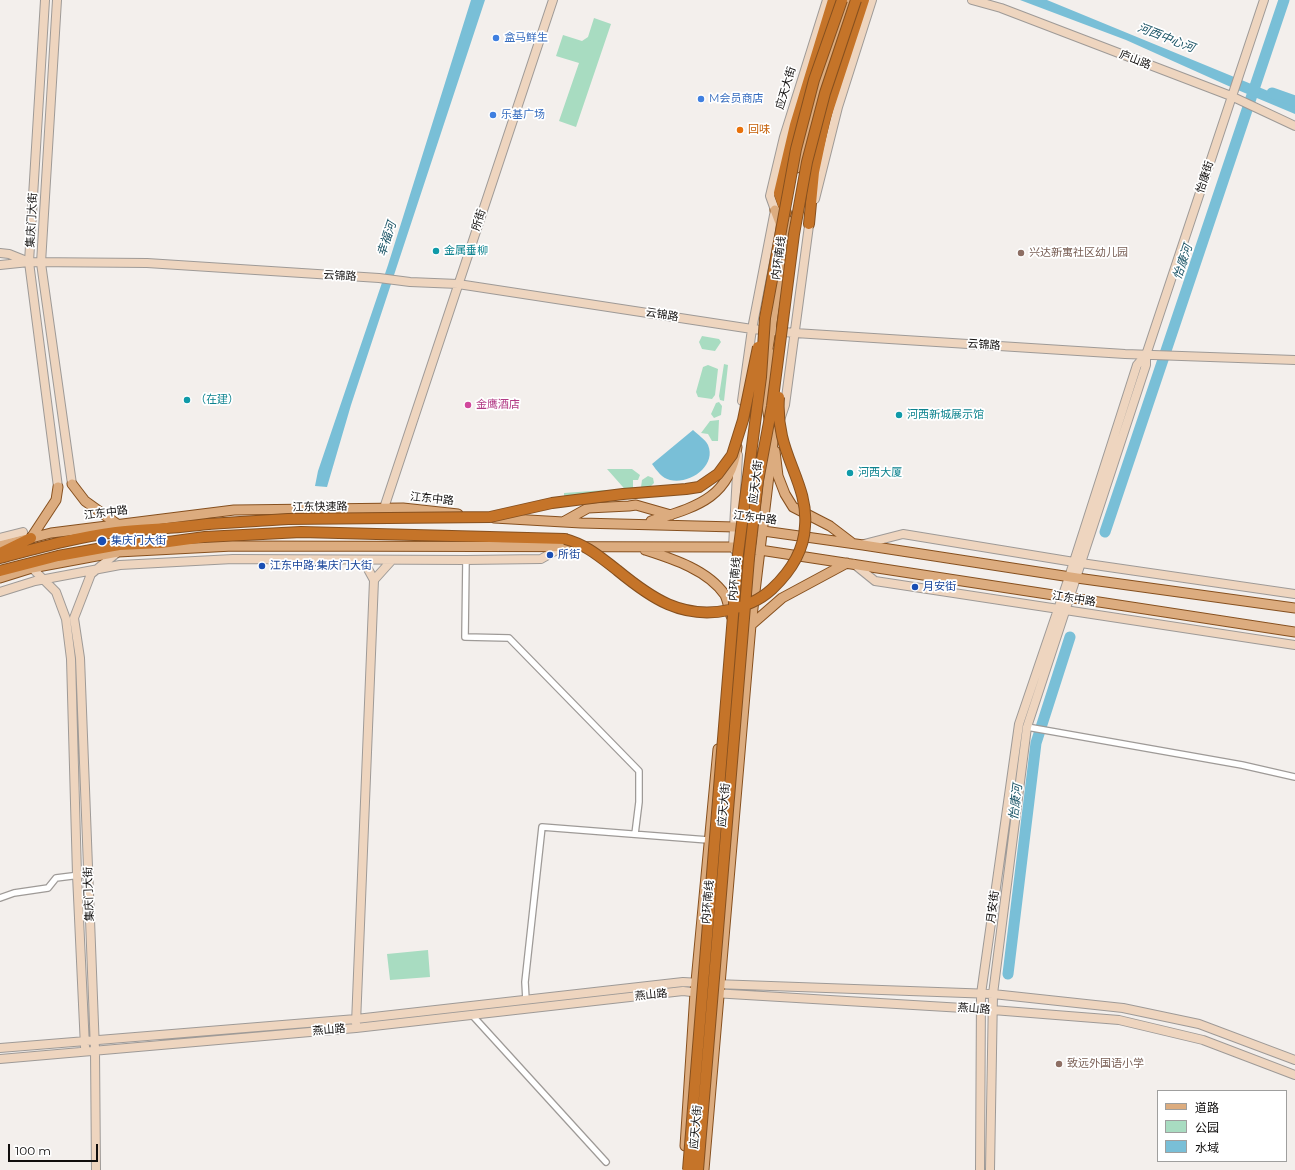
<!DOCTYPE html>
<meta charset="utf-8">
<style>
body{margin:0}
#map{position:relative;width:1295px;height:1170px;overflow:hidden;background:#f3efec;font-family:Montserrat,"Noto Sans SC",sans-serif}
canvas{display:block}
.legend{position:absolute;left:1157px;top:1090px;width:130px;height:72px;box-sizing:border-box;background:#fff;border:1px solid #9f9f9e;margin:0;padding:5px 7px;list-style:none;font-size:12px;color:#100e0d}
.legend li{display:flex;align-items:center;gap:8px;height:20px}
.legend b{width:20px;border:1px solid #9f9f9e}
.scale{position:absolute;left:8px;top:1144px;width:90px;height:18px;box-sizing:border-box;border:2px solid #100e0d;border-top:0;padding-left:5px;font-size:12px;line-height:14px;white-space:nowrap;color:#100e0d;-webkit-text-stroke:3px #fff;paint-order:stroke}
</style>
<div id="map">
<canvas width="1295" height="1170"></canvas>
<ul class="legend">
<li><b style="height:5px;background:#dcac7f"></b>道路</li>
<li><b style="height:11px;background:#a8dcc1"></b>公园</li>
<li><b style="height:11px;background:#79bfd7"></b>水域</li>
</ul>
<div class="scale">100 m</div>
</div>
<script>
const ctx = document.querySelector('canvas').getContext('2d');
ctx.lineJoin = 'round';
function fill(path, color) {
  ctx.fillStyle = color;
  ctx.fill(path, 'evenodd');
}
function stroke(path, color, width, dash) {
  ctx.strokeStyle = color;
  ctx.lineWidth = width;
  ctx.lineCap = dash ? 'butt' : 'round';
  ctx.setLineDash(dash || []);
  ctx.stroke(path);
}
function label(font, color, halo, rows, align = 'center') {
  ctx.font = font + ' Montserrat,"Noto Sans SC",sans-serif';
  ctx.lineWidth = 3.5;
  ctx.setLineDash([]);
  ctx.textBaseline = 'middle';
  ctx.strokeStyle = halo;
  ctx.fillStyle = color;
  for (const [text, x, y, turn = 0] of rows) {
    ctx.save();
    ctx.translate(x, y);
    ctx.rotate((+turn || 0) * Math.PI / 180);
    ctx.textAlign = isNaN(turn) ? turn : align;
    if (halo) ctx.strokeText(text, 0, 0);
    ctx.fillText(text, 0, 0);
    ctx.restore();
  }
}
fill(new Path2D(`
 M 594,18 L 611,24 L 576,127 L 559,121 L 579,63 L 556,56 L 563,35 L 582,41 L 588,37 Z
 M 702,336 L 719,339 L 721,342 L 715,351 L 702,349 L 699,342 Z
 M 724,364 L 728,365 L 724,401 L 720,400 L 719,396 Z
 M 708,365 L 718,369 L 715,395 L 712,399 L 698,397 L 696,392 L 703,367 Z
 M 719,402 L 722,406 L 721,415 L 714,418 L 711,414 L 716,403 Z
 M 719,420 L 718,441 L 712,441 L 708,434 L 701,433 L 710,421 Z
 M 607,469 L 632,469 L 640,475 L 638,480 L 633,480 L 633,493 L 630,495 Z
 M 648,476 L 653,478 L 654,483 L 650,487 L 641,487 L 642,480 Z
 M 606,490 L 614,490 L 564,499 L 564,493 Z
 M 428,950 L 430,977 L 390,980 L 387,954 Z`), '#a8dcc1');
fill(new Path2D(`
 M 471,0 L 485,0 L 351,405 L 327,487 L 315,486 L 318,471 L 388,265 Z
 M 1020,0 L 1047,0 L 1295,102 L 1295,114 L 1233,88 L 1126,40 Z
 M 693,430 C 698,435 705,439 708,445 C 717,466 689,485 670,480 C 662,478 657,471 652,464 Z`), '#79bfd7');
stroke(new Path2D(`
 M 1272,93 L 1295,101
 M 1105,532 L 1284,0
 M 1008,974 L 1036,743 L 1070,637`), '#79bfd7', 11);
const street = new Path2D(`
 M 466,560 L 465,637 L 509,638 L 639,771 L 639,802 L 635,834
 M 1027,727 L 1242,765 L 1295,777
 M 0,898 L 14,893 L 48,888 L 56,878 L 88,874
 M 526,1000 L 525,982 L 542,827 L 708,840
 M 472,1015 L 606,1162`);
const secondary = new Path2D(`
 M 45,0 L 29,262 L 58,487
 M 57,0 L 41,263 L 72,484
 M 972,0 L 1001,8 L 1231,96 L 1295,126
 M 815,199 L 838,107 L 872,0
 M 0,253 L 9,254 L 29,262
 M 0,265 L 29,262 L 147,263 L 379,278 L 410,282 L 458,284 L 752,329 L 795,333 L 1125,354 L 1295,360
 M 742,401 L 752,329 L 775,210 L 770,196 L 784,137 L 827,0
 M 780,420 L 785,405 L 810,218
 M 384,508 L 553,0
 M 0,538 L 23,532
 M 864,544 L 903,534 L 1074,562 L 1295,594
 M 736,552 L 733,547 L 738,455
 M 854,564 L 875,581 L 1295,645
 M 32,568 L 56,592 L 66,619 L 71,659 L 77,875 L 85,1047
 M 374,580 L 392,560
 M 0,592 L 35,581 L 120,565 L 233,559 L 466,560 L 541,559 L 562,547
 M 715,984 L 993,994 L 1123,1008 L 1199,1024 L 1295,1060
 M 713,993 L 980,1009 L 1119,1020 L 1203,1040 L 1295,1075
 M 356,1023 L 374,580 L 363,560
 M 0,1048 L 356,1019 L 683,982 L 701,983
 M 0,1059 L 356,1028 L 683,991 L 700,993
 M 96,1170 L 95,1050 L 80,658 L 74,618 L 91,574 L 118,552
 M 980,1170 L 981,994 L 1019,724 L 1069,577 L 1137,365 L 1146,355
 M 990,1170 L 993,994 L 1027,727 L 1146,365 L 1146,355 L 1264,0`);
const primary = new Path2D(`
 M 829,63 L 850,0
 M 797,168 L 816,91 L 827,56
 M 775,210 L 780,223 L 780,230
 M 766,361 L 788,221
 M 775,451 L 778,476 L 785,494 L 793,507 L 830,526 L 851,542
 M 72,484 L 85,501 L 117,524
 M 494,518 L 581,523 L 735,527 L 863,545 L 1077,578 L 1295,608
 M 651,521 C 695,507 730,499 737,447
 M 563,522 L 588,508 L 629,506 L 636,505 L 671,515
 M 31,538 L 56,500 L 58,487
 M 0,546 L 51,533 L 234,510 L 403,508 L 458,514
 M 645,550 C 673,559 708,570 725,595 C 728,601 729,610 731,616
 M 742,554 L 747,523
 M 0,578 L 32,568 L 118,552 L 233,546 L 733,547 L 760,550 L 1295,632
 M 751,625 L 782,598 L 847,563
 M 685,1146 L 695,992 L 718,749
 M 704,1170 L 751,625 L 773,442 L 766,401 L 773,354`);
const highway = new Path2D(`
 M 786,213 L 779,193 L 795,125 L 833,0
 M 809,224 L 814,172 L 825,120 L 864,0
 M 0,553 L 31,538
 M 0,558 C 38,548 77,537 116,532 C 147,529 177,528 208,524
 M 0,571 L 58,556 L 119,545 L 161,543 L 205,537 L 301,532 L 565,539`);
stroke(street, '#9e9a97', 8);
stroke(secondary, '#9e9a97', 10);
stroke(primary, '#86501f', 11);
stroke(highway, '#86501f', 12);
stroke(street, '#fff', 5.5);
stroke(secondary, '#eed5bf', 8);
stroke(primary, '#dcac7f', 9);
stroke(highway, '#c57429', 10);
const highwayBridge = new Path2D(`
 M 208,524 L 288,519 L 490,517 L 552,503 L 623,494 L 686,489 L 699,487 L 718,474 L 732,455 L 743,420 L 758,347
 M 565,539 C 587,545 600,557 617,570 C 651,598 682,620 729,610 C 745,606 759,601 772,589 C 789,573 804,551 805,526 C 808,493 789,467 782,436 C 779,423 778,410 779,397
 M 688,1170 L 738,554 L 761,377 L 765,318 L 796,149 L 814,80 L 842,0
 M 698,1170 L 749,558 L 758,481 L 772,406 L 794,234 L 807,162 L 825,93 L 856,0`);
stroke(highwayBridge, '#86501f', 12, []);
stroke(highwayBridge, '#c57429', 10);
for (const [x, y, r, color] of [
 [496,38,4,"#3f7fe0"],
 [701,99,4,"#3f7fe0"],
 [493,115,4,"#3f7fe0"],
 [740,130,4,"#e8710a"],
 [436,251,4,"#0f9aa8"],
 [1021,253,4,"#8d6e63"],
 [187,400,4,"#0f9aa8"],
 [468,405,4,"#d1479c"],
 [899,415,4,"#0f9aa8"],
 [850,473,4,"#0f9aa8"],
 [102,541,5,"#1a4fb4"],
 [550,555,4,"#1a4fb4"],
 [262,566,4,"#1a4fb4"],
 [915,587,4,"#1a4fb4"],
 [1059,1064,4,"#8d6e63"]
]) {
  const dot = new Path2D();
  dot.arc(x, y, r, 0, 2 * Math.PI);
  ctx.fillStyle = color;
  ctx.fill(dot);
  stroke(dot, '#fff', 1.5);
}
label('11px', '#366cbe', '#fff', [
 ["盒马鲜生",504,38],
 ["M会员商店",709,99],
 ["乐基广场",501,115]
], 'left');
label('11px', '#100e0d', '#fff', [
 ["庐山路",1135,60,21],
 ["应天大街",786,88,-73],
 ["怡康街",1205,177,-72],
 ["集庆门大街",32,220,-87],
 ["所街",479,220,-72],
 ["内环南线",779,258,-82],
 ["云锦路",340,276,3],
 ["云锦路",662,315,9],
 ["云锦路",984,345,4],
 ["应天大街",756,482,-83],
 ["江东中路",432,499,6],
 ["江东快速路",320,507,-1],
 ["江东中路",106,513,-7],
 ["江东中路",755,518,7],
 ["内环南线",735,579,-85],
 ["江东中路",1074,599,9],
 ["应天大街",724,805,-85],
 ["集庆门大街",89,894,-92],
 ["内环南线",708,902,-85],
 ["月安街",993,907,-82],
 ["燕山路",651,995,-6],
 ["燕山路",974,1009,4],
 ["燕山路",329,1030,-5],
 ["应天大街",696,1127,-85]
]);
label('11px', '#c56008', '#fff', [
 ["回味",748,130]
], 'left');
label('11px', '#0d838f', '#fff', [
 ["金属垂柳",444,251],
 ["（在建）",195,400],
 ["河西新城展示馆",907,415],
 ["河西大厦",858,473]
], 'left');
label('11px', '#785e54', '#fff', [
 ["兴达新寓社区幼儿园",1029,253],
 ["致远外国语小学",1067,1064]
], 'left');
label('11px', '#b23c85', '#fff', [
 ["金鹰酒店",476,405]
], 'left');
label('11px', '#164399', '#fff', [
 ["集庆门大街",111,541],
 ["所街",558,555],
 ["江东中路·集庆门大街",270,566],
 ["月安街",923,587]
], 'left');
label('italic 12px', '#195365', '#fff', [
 ["河西中心河",1166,38,21],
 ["幸福河",387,239,-72],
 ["怡康河",1183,262,-71],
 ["怡康河",1016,802,-83]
]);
</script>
